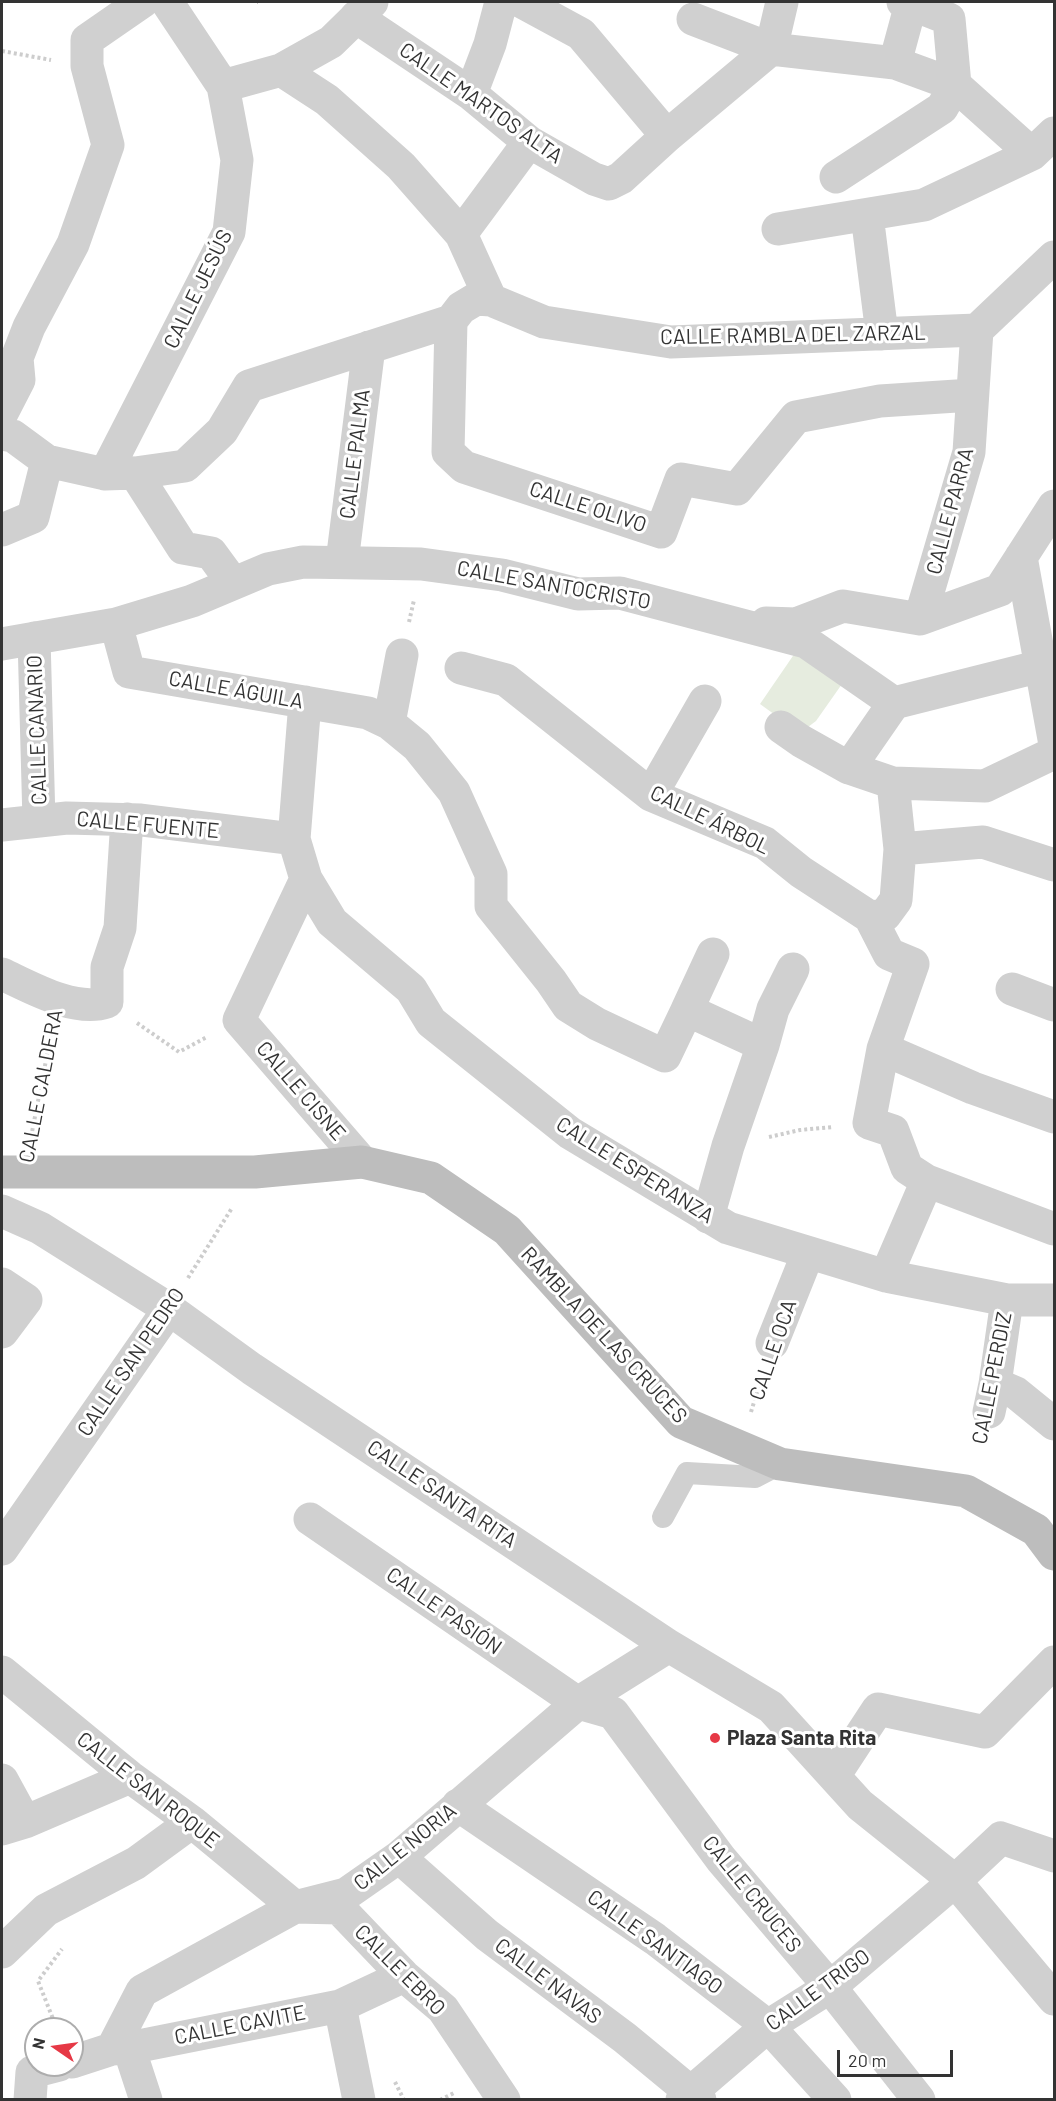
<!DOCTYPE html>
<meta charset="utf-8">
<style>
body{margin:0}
#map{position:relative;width:1056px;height:2101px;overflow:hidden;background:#fff;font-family:Barlow,sans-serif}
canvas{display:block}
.frame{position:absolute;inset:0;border:3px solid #333;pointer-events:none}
.north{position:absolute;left:24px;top:2017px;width:60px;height:60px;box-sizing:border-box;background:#fff;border:2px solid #adadad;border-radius:50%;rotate:283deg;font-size:16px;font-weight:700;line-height:24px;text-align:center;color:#333}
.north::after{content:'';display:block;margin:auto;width:21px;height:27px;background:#e63946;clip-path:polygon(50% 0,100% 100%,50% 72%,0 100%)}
.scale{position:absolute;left:837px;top:2050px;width:116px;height:27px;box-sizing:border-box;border:3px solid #333;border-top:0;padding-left:8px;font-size:18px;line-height:21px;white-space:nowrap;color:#333;-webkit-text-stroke:4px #fff;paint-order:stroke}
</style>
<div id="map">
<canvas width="1056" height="2101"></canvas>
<div class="frame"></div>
<div class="north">N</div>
<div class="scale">20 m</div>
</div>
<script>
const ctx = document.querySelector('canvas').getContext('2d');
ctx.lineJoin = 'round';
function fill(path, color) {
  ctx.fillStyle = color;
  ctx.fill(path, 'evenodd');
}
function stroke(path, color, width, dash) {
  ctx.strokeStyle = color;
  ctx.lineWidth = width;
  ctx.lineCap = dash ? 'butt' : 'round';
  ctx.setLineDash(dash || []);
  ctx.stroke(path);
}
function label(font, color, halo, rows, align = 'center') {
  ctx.font = font + ' Barlow,sans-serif';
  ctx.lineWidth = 6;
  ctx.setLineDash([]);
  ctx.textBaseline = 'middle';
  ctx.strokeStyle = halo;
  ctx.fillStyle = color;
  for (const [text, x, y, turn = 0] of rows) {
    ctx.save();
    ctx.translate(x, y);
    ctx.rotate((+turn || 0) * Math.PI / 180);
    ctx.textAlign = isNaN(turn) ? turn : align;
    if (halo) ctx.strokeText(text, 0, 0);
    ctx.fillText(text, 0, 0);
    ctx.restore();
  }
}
fill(new Path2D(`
 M 797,650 L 842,684 L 816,721 L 800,733 L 760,704 Z`), '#e6ecdf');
stroke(new Path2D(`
 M 257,2 L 258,2
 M 2,51 L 51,60
 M 409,622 L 414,600
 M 137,1023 L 179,1052 L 207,1037
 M 31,1137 L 51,1035
 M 769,1137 L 800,1130 L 833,1127
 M 188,1278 L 232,1208
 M 751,1412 L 762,1376
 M 57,2029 L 38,1981 L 62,1949
 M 395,2082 L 404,2100
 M 440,2100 L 456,2092`), '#cdcdcd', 4, [3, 3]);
stroke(new Path2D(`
 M 663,1517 L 687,1473 L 755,1477 L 780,1464`), '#d0d0d0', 22);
stroke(new Path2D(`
 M 167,2 L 223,86
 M 522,2 L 581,34 L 667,136
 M 356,17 L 471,94 L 529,142 L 594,179 L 609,184 L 621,178 L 667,136 L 771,49 L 895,63 L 955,85 L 1032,154
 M 693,19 L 771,49 L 782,2
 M 895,63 L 911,4 L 903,2
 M 281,70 L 327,100 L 401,166 L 461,234 L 491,300
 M 471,94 L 490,44 L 501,2
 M 836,177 L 942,108 L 955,85 L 949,19 L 911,4
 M 867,215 L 882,334
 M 778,229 L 924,205 L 1032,154 L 1054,133
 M 461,234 L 529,142
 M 451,321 L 448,452 L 464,467 L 661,532 L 681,479 L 737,489 L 796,417 L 880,401 L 972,395
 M 2,413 L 19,380 L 17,358 L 29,327 L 73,244 L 108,145 L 87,66 L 87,40 L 142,2
 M 2,434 L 13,436 L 47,461 L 105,474 L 135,473 L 185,466 L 222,431 L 249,386 L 451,321 L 461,308 L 476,299 L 491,300 L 544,322 L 671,342 L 977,330 L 1054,257
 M 135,473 L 183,548 L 211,553 L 233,583
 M 105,474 L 229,232 L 237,160 L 223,86 L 281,70 L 331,42 L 372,2
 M 2,530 L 33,517 L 47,461
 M 1021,557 L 1054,739
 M 342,562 L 369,347
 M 920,619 L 969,452 L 977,330
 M 766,623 L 796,624 L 843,606 L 920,619 L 1000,590 L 1054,506
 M 116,624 L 129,672 L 368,713 L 389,723
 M 34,638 L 39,821
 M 2,644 L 116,624 L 192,601 L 268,569 L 303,562 L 421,564 L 502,575 L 578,594 L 620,593 L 806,642 L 894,703 L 1041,666 L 1054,665
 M 402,655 L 389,723 L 417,746 L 454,792 L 491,874 L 491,906 L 551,981 L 568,1006 L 597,1024 L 665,1056 L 687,1010 L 763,1045 L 728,1146 L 708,1217
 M 461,668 L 506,680 L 651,795 L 765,843 L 801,872 L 870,917
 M 305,702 L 294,839 L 306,879 L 332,922 L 411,989 L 431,1022 L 570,1133 L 728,1228 L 886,1276 L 1007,1300 L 1054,1300
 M 894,703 L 849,768 L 893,783 L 985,786 L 1054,753
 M 781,727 L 801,741 L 849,768
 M 651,795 L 705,701
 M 2,825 L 67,818 L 141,820 L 294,839
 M 900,849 L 983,842 L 1054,865
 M 306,879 L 239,1020 L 362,1162
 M 2,974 C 30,987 75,1013 107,1002 L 107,967 L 120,928 L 127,819
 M 1012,989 L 1054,1005
 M 687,1010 L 713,954
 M 763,1045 L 773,1009 L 793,969
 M 883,1049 L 973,1088 L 1054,1117
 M 927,1181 L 1054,1229
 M 2,1211 L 40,1228 L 169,1309 L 252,1369 L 669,1646 L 771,1707 L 860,1805 L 955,1881 L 1054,1999
 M 886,1276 L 927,1181 L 907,1168 L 893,1131 L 869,1123 L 883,1049 L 913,964 L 889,954 L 870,917 L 885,915 L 896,900 L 900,849 L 893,783
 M 2,1284 L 26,1300 L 2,1332
 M 772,1343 L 808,1253
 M 995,1384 L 1016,1393 L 1054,1424
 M 989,1412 L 995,1384 L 1007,1300
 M 310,1519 L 578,1703 L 613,1713 L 721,1859 L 830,1987 L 919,2100
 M 2,1549 L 169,1309
 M 2,1672 L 130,1777 L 192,1822 L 295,1907 L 339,1908 L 404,1976 L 443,2009 L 504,2100
 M 834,1776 L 878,1709 L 985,1732 L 1054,1662
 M 2,1780 L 25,1822
 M 458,1805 L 655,1939 L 768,2026 L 835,2100
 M 2,1829 L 25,1822 L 130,1777
 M 399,1857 L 487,1935 L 625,2038 L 700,2100
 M 2,1952 L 46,1910 L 136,1863 L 192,1822
 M 340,2006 L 359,2100
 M 129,2048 L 146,2100
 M 112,2049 L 142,1991 L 295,1907 L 346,1894 L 399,1857 L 578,1703 L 669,1646
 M 72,2062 L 112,2049 L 129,2048 L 340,2006 L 404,1976
 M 30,2100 L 32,2072 L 59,2065
 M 682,2100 L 768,2026 L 830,1987 L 955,1881 L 1001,1838 L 1054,1856`), '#d0d0d0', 33);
stroke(new Path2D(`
 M 2,1172 L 255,1172 L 362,1162 L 431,1178 L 507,1230 L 681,1422 L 780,1464 L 966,1491 L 1036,1530 L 1054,1554`), '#bdbdbd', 33);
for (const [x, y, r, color] of [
 [715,1738,6,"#e63946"]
]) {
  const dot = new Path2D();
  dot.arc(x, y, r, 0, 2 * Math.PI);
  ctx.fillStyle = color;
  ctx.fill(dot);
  stroke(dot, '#fff', 2);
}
label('21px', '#333', '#fff', [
 ["CALLE MARTOS ALTA",481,103,35],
 ["CALLE JESÚS",198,289,-64],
 ["CALLE RAMBLA DEL ZARZAL",793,335,-1],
 ["CALLE PALMA",355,454,-83],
 ["CALLE OLIVO",588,507,18],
 ["CALLE PARRA",950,511,-75],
 ["CALLE SANTOCRISTO",554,585,10],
 ["CALLE ÁGUILA",236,690,10],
 ["CALLE CANARIO",37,730,-92],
 ["CALLE ÁRBOL",710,820,26],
 ["CALLE FUENTE",148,825,5],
 ["CALLE CALDERA",41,1086,-79],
 ["CALLE CISNE",301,1091,49],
 ["CALLE ESPERANZA",635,1170,32],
 ["RAMBLA DE LAS CRUCES",604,1335,47],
 ["CALLE OCA",773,1350,-71],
 ["CALLE SAN PEDRO",131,1362,-56],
 ["CALLE PERDIZ",992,1378,-79],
 ["CALLE SANTA RITA",442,1494,34],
 ["CALLE PASIÓN",444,1611,35],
 ["CALLE SAN ROQUE",148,1790,38],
 ["CALLE NORIA",405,1847,-39],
 ["CALLE CRUCES",752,1894,51],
 ["CALLE SANTIAGO",655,1942,36],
 ["CALLE EBRO",400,1970,45],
 ["CALLE NAVAS",548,1981,37],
 ["CALLE TRIGO",818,1990,-36],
 ["CALLE CAVITE",240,2025,-11]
]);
label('bold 21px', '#333', '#fff', [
 ["Plaza Santa Rita",727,1738]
], 'left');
</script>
